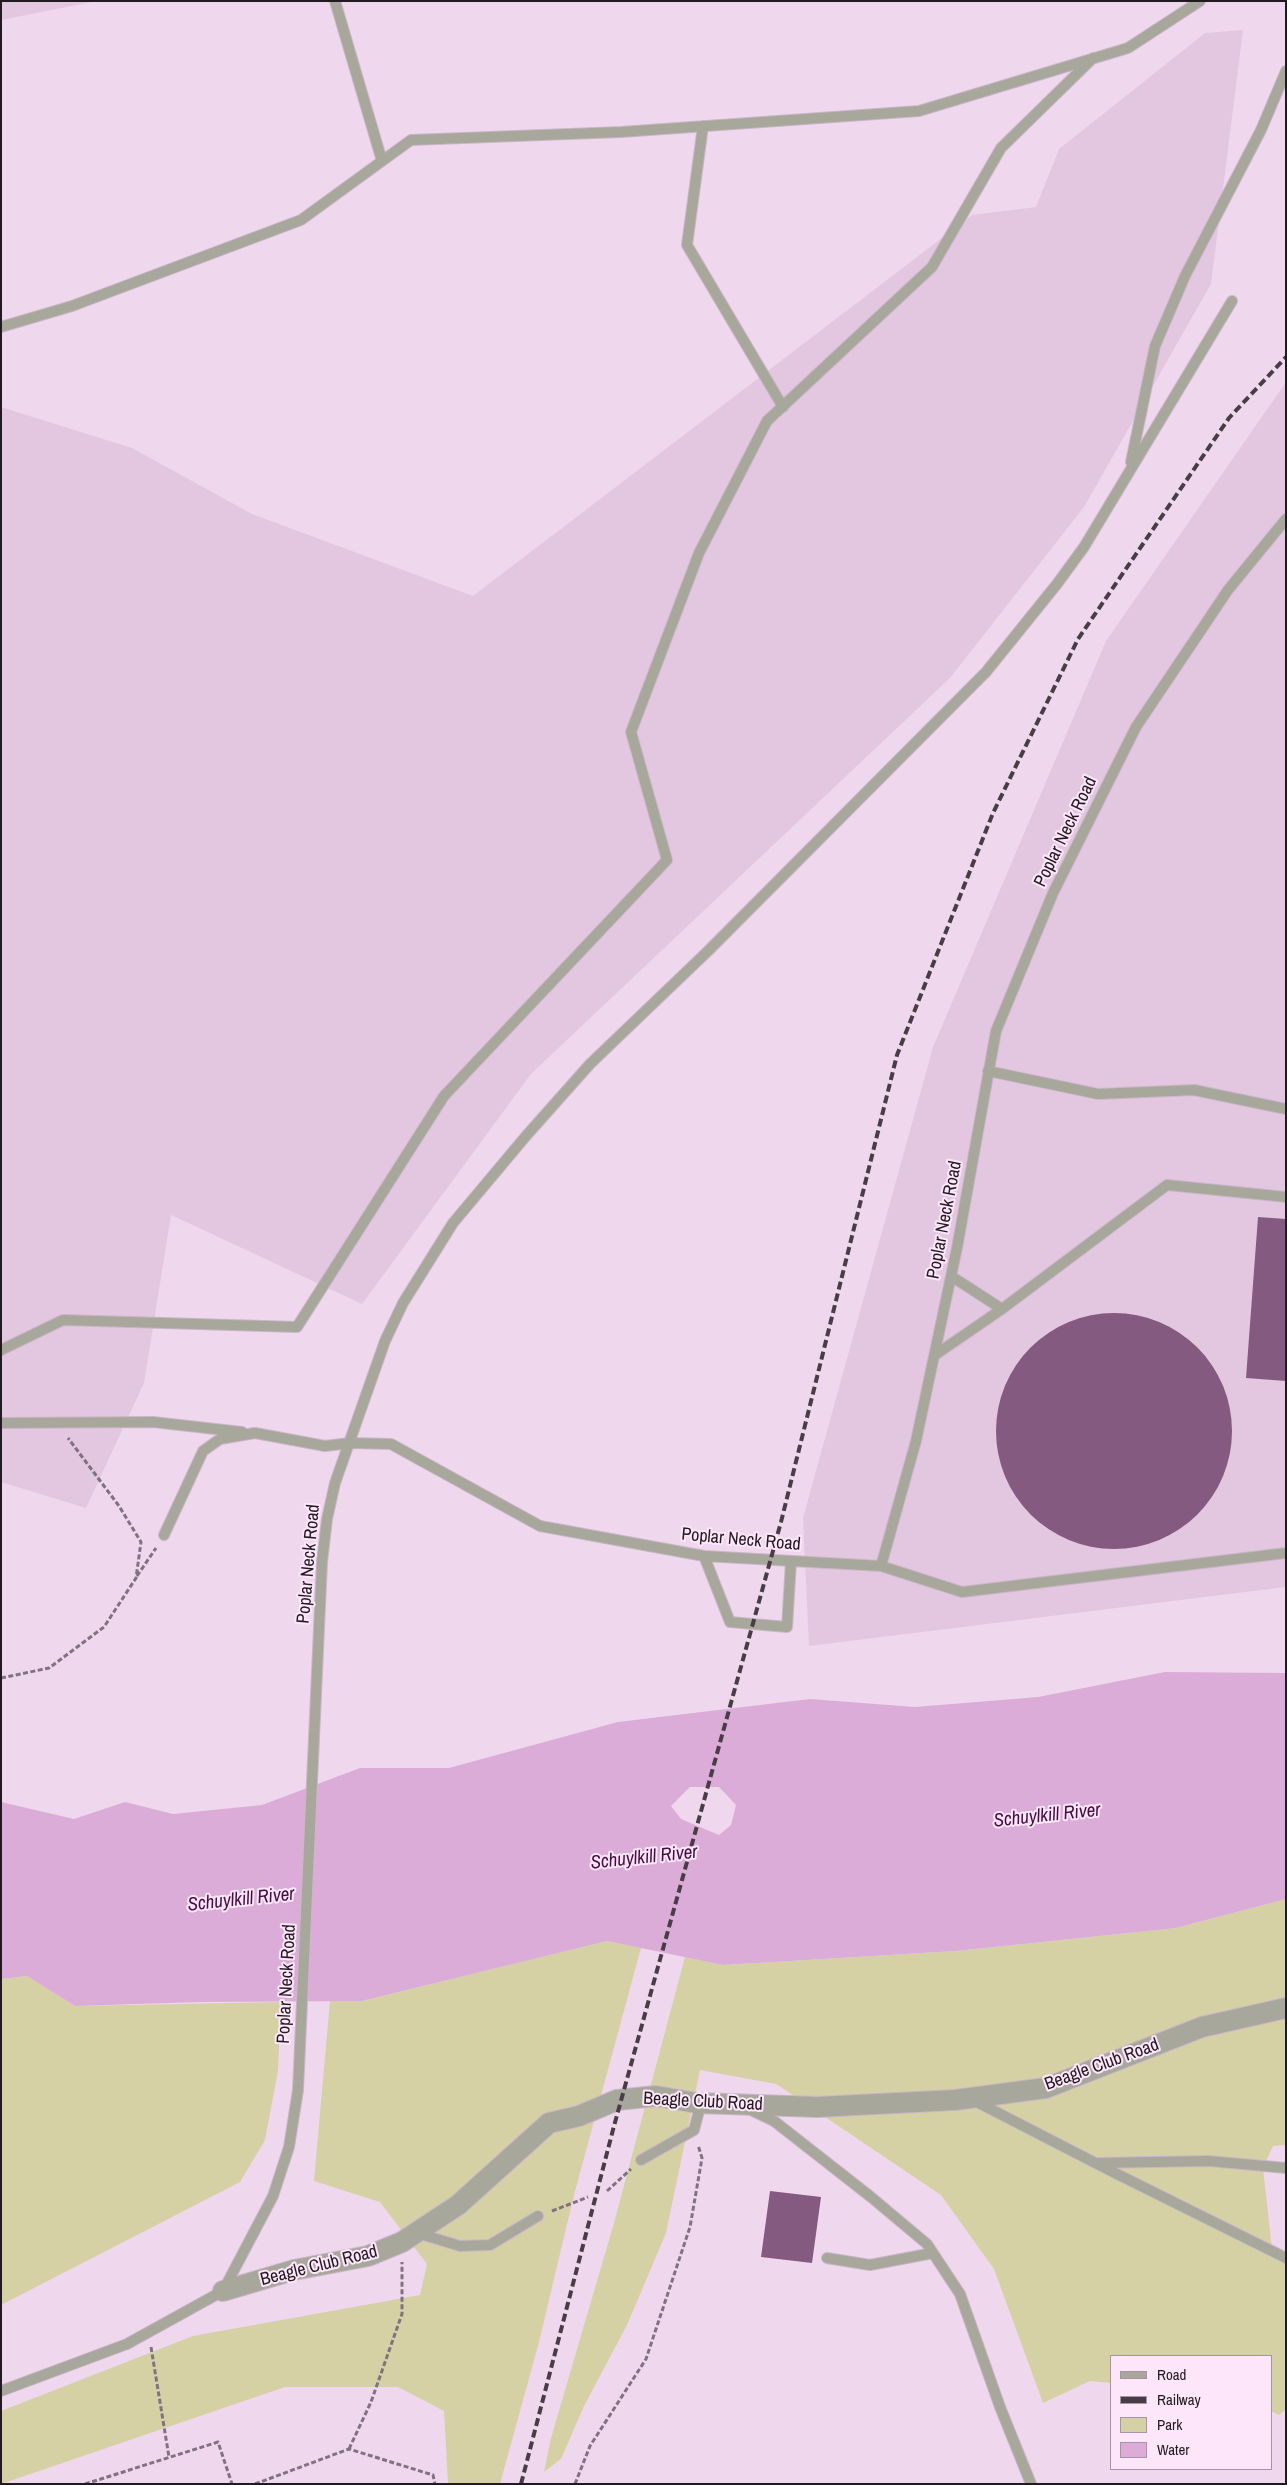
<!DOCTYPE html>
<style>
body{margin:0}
#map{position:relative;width:1287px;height:2485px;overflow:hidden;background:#efd8ed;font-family:"Archivo Narrow",sans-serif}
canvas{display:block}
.frame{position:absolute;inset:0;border:2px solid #221a21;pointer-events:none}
.legend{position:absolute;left:1110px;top:2355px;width:162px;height:115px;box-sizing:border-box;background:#fde6fa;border:1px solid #a594a3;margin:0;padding:6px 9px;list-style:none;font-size:15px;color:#221a21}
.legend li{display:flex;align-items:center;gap:10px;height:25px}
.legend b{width:25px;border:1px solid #a594a3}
</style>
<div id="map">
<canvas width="1287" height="2485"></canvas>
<div class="frame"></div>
<ul class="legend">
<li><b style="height:6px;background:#a8a79b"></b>Road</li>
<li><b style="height:6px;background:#483d47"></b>Railway</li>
<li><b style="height:14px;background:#d5d1a4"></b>Park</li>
<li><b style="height:14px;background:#dbacd7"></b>Water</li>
</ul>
</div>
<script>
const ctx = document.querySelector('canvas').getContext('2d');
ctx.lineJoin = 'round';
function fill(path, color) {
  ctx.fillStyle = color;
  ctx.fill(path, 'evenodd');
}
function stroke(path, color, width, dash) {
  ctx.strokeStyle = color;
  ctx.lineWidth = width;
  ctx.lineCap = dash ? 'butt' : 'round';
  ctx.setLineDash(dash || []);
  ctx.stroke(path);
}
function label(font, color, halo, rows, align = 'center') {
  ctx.font = font + ' "Archivo Narrow",sans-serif';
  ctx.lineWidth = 4;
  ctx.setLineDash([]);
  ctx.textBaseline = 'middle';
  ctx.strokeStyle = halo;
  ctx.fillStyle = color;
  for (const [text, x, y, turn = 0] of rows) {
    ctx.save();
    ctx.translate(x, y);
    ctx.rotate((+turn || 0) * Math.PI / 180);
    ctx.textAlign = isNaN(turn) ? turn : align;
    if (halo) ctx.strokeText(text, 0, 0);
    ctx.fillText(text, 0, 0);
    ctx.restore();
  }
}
fill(new Path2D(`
 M 1,1 L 97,1 L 1,20 Z
 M 1243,30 L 1211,284 L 1084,507 L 950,678 L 531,1074 L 362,1304 L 171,1215 L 144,1383 L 86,1508 L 1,1482 L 1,407 L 132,448 L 252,514 L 473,596 L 972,215 L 1036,207 L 1059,149 L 1205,33 Z
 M 1286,382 L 1286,1587 L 809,1646 L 803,1518 L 933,1047 L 1106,641 Z`), '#e3c7e0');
fill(new Path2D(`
 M 1286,1899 L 1286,2145 L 1273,2146 L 1263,2168 L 1272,2249 L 1286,2263 L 1286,2409 L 1279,2415 L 1271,2411 L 1271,2356 L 1111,2356 L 1111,2383 L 1090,2381 L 1043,2403 L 994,2269 L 941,2195 L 776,2084 L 700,2070 L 666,2233 L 627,2325 L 584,2406 L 561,2459 L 544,2472 L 551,2438 L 614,2223 L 685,1957 L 723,1965 L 956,1951 L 1176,1928 Z
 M 607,1941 L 641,1948 L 574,2195 L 539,2342 L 500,2484 L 448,2484 L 444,2411 L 398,2387 L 285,2387 L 1,2484 L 1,2411 L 193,2336 L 420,2295 L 427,2264 L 380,2202 L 314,2181 L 330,2001 L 362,2001 Z
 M 27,1976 L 75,2006 L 281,2002 L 278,2071 L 265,2140 L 240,2182 L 1,2305 L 1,1979 Z`), '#d5d1a4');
fill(new Path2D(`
 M 1165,1672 L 1286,1673 L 1286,1899 L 1176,1928 L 956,1951 L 723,1965 L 607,1941 L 362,2001 L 202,2002 L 75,2006 L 27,1976 L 1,1979 L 1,1802 L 74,1819 L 125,1802 L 173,1814 L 262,1805 L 360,1768 L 449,1768 L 618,1722 L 810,1699 L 915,1707 L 1038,1697 ZM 690,1787 L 719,1787 L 736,1805 L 731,1825 L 719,1835 L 681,1819 L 671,1806 Z`), '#dbacd7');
fill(new Path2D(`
 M 1258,1217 L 1286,1219 L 1286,1381 L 1246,1378 Z
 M996 1431a118 118 0 1 1 236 0a118 118 0 1 1-236 0Z
 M 770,2191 L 821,2197 L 812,2263 L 761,2257 Z`), '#845a81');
const lane = new Path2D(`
 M 335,1 L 382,161
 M 703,126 L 687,245 L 783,407
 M 1,327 L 72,306 L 301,220 L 411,140 L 621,132 L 919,111 L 1128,48 L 1200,1
 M 1131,462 L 1155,346 L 1185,276 L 1261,130 L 1286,71
 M 988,1071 L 1098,1094 L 1194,1090 L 1286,1109
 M 951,1276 L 1002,1309
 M 1,1350 L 63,1320 L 297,1327 L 444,1096 L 667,860 L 631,732 L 699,553 L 767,421 L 932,267 L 1001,148 L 1093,58
 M 935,1355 L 1002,1309 L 1167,1185 L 1286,1197
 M 1,1423 L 153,1422 L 242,1432
 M 164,1535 L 203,1451 L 220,1439 L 255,1433 L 325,1446 L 350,1443 L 391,1444 L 540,1526 L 704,1556 L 881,1566 L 916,1441 L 957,1248 L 996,1031 L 1053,893 L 1136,727 L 1228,590 L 1286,519
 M 704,1556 L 730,1622 L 787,1627 L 791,1561
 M 881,1566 L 962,1592 L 1286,1553
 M 973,2100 L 1111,2171 L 1286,2258
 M 751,2110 L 774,2121 L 871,2197 L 927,2244 L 960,2294 L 1000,2407 L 1031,2484
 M 641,2160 L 694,2130 L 701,2103
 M 1096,2163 L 1209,2161 L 1286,2168
 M 417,2233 L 460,2246 L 490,2245 L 538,2216
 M 827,2258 L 870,2265 L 933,2253
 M 1,2391 L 127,2344 L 223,2291 L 273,2196 L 289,2147 L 298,2090 L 322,1562 L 327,1519 L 335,1483 L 385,1341 L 403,1303 L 453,1223 L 526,1136 L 590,1064 L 708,951 L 986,672 L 1057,584 L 1084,547 L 1232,301`);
const street = new Path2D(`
 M 223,2291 L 294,2270 L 368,2256 L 402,2242 L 458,2205 L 549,2123 L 579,2116 L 617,2100 L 656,2096 L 697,2103 L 818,2107 L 955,2100 L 1046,2088 L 1202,2027 L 1286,2008`);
stroke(lane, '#cab6c8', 12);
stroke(street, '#cab6c8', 22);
stroke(new Path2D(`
 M 137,1576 L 156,1548
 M 1,1678 L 49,1668 L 104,1627 L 136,1578 L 141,1542 L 119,1506 L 68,1438
 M 607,2191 L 631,2169
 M 552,2211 L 588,2197
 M 151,2347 L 169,2457
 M 349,2449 L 371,2402 L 402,2314 L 402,2262
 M 85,2484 L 218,2442 L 232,2484
 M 255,2484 L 349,2449 L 433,2475 L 435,2484
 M 575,2484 L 590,2446 L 646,2359 L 690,2227 L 702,2158 L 698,2145`), '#80727f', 3, [5, 2.5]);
stroke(lane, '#a8a79b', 10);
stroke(street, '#a8a79b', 20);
stroke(new Path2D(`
 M 521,2484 L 614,2126 L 781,1522 L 897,1055 L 993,813 L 1078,639 L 1229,418 L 1286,357`), '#483d47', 4, [8, 4]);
label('18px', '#221a21', '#fde6fa', [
 ["Poplar Neck Road",1066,832,-64],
 ["Poplar Neck Road",945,1220,-79],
 ["Poplar Neck Road",741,1540,5],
 ["Poplar Neck Road",309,1564,-85],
 ["Poplar Neck Road",287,1984,-87],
 ["Beagle Club Road",1102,2065,-20],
 ["Beagle Club Road",703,2102,3],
 ["Beagle Club Road",319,2266,-14]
]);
label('italic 19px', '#450d43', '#fde6fa', [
 ["Schuylkill River",1047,1816,-6],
 ["Schuylkill River",644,1858,-6],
 ["Schuylkill River",241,1900,-6]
]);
</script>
